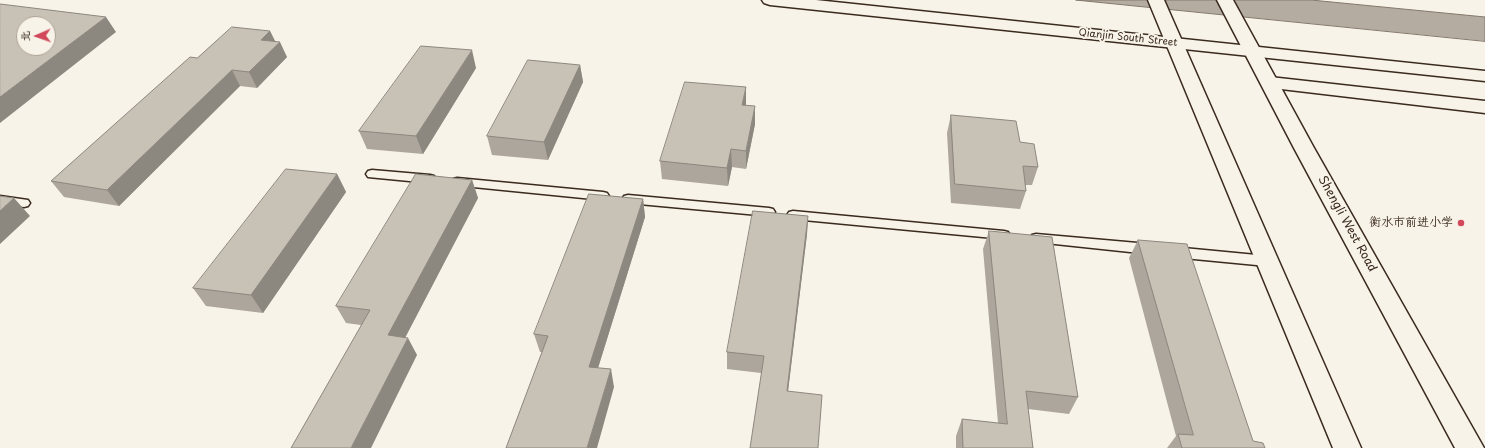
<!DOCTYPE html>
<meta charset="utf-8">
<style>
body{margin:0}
#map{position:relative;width:1485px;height:448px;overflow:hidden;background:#f7f3e8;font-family:"Playpen Sans","LXGW WenKai TC",sans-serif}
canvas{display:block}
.north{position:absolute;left:16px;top:16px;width:40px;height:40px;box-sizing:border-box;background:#f7f3e8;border:1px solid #aca397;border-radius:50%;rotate:268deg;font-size:11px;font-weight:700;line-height:16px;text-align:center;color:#3b2a1e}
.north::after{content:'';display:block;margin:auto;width:14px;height:18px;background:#d1495b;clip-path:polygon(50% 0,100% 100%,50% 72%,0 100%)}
</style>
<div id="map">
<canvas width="1485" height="448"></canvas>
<div class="north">北</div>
</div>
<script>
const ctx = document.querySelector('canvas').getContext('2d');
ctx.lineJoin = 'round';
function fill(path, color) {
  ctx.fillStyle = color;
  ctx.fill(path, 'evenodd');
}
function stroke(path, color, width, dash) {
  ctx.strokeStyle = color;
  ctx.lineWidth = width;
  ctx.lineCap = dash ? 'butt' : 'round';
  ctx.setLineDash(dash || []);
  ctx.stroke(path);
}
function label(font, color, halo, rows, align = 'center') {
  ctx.font = font + ' "Playpen Sans","LXGW WenKai TC",sans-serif';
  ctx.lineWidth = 4;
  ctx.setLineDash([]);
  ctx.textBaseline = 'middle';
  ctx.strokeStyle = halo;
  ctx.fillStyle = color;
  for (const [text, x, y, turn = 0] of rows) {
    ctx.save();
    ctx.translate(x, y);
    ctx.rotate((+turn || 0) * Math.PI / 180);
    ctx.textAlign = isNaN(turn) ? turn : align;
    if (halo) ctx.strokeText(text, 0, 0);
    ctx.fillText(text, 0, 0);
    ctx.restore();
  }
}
const water = new Path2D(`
 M 1076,0 L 1311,0 L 1485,17 L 1485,41 Z`);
fill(water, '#b4aca0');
stroke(water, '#84786c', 1);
const service = new Path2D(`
 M 372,170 L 430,175 L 434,176 L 436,179 L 434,182 L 430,183 L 368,177 L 366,174 L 368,171 Z
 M 457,178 L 603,192 L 607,193 L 609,196 L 607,199 L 603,200 L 453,185 L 451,182 L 453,179 Z
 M 628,195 L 769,208 L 773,209 L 775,212 L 773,215 L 769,216 L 628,203 L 624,202 L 622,199 L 624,196 Z
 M 0,196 L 28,200 L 30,203 L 28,206 L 24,207 L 0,204 Z
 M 793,211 L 1004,231 L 1008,232 L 1010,235 L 1008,238 L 1004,239 L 793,219 L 789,218 L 787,215 L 789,212 Z
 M 1036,234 L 1149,244 L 1153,246 L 1155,249 L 1153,252 L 1149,254 L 1036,242 L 1032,241 L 1030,238 L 1032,235 Z
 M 1173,247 L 1267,256 L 1271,258 L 1273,261 L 1271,264 L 1267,266 L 1173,257 L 1169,255 L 1167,252 L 1169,249 Z`);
const minor = new Path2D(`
 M 1270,77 L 1485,101 L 1485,113 L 1264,87 L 1261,83 L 1264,79 Z`);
const secondary = new Path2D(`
 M 1148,0 L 1164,0 L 1361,448 L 1333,448 Z
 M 1217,0 L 1233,0 L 1314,148 L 1484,448 L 1455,448 L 1294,148 Z`);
const primary = new Path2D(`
 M 762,0 L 816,0 L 1485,71 L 1485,81 L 770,5 L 764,3 Z`);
stroke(service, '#3b2a1e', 3);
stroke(minor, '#3b2a1e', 3);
stroke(secondary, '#3b2a1e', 3);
stroke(primary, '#3b2a1e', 3);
fill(service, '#f7f3e8');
fill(minor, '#f7f3e8');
fill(secondary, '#f7f3e8');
fill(primary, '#f7f3e8');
fill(new Path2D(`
 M 270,31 L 275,41 L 287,57 L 257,88 L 240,86 L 119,206 L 64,197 L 51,181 L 197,58 Z
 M 580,65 L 583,82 L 548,160 L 492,155 L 487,136 Z
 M 476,68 L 423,154 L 367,149 L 359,131 Z
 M 745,106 L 755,124 L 746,169 L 732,167 L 728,186 L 662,179 L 660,161 Z
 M 951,115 L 1020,142 L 1038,167 L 1032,185 L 1025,185 L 1026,191 L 1020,209 L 951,203 L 947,133 Z
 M 337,174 L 346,192 L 263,313 L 206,306 L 193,288 Z
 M 472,180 L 478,198 L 405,338 L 417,355 L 361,325 L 346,323 L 336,306 Z
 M 643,199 L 645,217 L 598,368 L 614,387 L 542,352 L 540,352 L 534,334 Z
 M 808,216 L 807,234 L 788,391 L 818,448 L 761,373 L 727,369 L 727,352 Z
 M 989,231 L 1078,397 L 1069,414 L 1028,409 L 1033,448 L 956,448 L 956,436 L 962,419 L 998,423 L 983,249 Z
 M 1138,240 L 1253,441 L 1265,448 L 1167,448 L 1176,436 L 1129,258 Z`), '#aca69d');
fill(new Path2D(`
 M 106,17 L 116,32 L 0,123 L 0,97 Z
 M 270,31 L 277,45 L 280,42 L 287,57 L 257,88 L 249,72 L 261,40 Z
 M 472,50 L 476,68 L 423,154 L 416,136 Z
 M 580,65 L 583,82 L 548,160 L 544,142 Z
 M 232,70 L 240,86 L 119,206 L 107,190 Z
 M 746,87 L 746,105 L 742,123 L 742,105 Z
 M 755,106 L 755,124 L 746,169 L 746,151 Z
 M 731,149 L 732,167 L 728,186 L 727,168 Z
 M 337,174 L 346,192 L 263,313 L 251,295 Z
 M 472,180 L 478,198 L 397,353 L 388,335 Z
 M 14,198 L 30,216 L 0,244 L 0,211 Z
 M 643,199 L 645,217 L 593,384 L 589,367 Z
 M 808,216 L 807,234 L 786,408 L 787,391 Z
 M 408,338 L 417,355 L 371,448 L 351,448 Z
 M 611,369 L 614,387 L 597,448 L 587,448 Z`), '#8c877f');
const building = new Path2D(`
 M 0,4 L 106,17 L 0,97 ZM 24,24 L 48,24 L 48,48 L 24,48 Z
 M 232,27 L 270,31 L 261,40 L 280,42 L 249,72 L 232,70 L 107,190 L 51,181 L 190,57 L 197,58 Z
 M 421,46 L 472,50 L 416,136 L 359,131 Z
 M 528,60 L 580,65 L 544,142 L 487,136 Z
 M 685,82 L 746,87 L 742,105 L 755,106 L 746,151 L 731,149 L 727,168 L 660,161 Z
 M 951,115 L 1016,121 L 1020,142 L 1034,144 L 1038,167 L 1023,166 L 1026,191 L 955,184 Z
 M 286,169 L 337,174 L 251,295 L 193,288 Z
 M 416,174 L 472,180 L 388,335 L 408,338 L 351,448 L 291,448 L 370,310 L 336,306 Z
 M 589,194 L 643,199 L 589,367 L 611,369 L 587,448 L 506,448 L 548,336 L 534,334 Z
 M 0,196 L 14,198 L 0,211 Z
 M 753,211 L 808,216 L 787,391 L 822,395 L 818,448 L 750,448 L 764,356 L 727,352 Z
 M 989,231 L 1052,237 L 1078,397 L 1026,391 L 1033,448 L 963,448 L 962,419 L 1007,424 Z
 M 1138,240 L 1187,244 L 1253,441 L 1263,443 L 1265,448 L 1182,448 L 1178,434 L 1193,435 Z`);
fill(building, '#c8c1b6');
stroke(building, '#8c877f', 1);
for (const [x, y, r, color] of [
 [1461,223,4,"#d1495b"]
]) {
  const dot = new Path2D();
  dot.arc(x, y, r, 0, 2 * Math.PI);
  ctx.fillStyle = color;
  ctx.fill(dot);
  stroke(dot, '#f7f3e8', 1.5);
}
label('10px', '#3b2a1e', '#f7f3e8', [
 ["Qianjin South Street",1128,38,6]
]);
label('12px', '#3b2a1e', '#f7f3e8', [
 ["衡水市前进小学",1453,223]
], 'right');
label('12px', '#3b2a1e', '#f7f3e8', [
 ["Shengli West Road",1347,224,61]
]);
</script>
